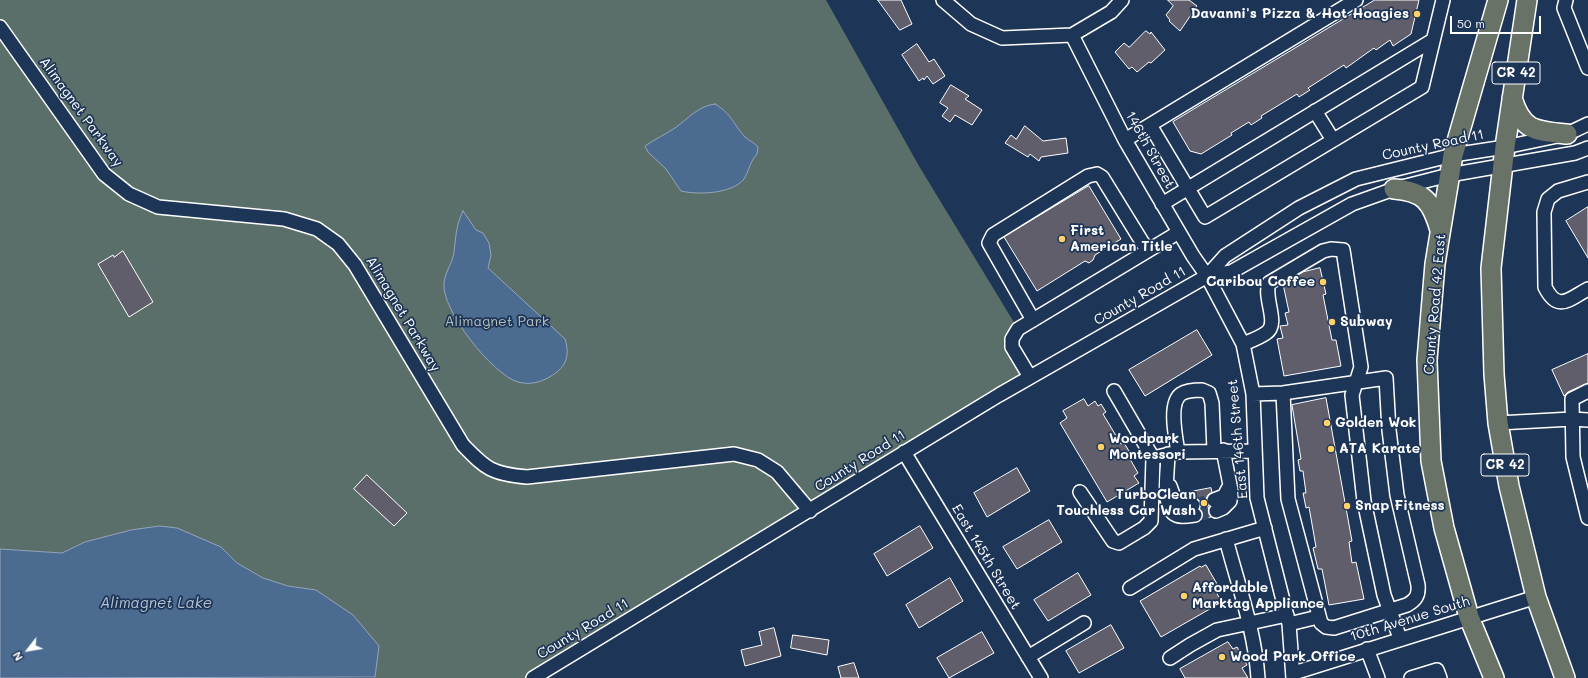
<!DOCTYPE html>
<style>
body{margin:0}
#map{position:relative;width:1588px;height:678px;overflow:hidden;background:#1d3557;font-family:Mali,sans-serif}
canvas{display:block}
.north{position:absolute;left:8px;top:630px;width:40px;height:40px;-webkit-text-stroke:3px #1d3557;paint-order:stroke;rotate:239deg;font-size:11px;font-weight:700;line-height:16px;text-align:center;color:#fff}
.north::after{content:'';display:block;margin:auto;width:14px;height:18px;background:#fff;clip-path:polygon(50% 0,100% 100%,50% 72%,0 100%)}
.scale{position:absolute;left:1450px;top:16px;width:91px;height:18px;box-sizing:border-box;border:2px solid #fff;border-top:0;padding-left:5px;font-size:12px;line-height:14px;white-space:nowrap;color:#fff;-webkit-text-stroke:3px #1d3557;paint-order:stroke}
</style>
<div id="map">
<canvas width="1588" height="678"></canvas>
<div class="north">N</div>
<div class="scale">50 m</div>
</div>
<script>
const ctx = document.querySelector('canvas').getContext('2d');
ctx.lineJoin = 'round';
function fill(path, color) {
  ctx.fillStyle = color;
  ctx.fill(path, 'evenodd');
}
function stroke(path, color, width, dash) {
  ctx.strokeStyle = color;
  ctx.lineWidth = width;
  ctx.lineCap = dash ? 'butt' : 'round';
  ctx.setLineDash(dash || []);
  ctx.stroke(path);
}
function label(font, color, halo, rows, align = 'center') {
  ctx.font = font + ' Mali,sans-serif';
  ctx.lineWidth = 3.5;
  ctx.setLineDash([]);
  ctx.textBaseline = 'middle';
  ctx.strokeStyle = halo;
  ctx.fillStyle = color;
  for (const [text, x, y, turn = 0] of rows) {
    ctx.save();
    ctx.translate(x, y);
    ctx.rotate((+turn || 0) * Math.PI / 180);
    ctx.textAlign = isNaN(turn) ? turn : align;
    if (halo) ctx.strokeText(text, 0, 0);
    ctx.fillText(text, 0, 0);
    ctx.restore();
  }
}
fill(new Path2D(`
 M 0,0 L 826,0 L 919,166 L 1018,329 L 1012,339 L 1030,377 L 533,678 L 374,678 L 316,590 L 288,586 L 263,578 L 237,563 L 221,547 L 199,538 L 85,542 L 62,553 L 0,549 Z`), '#5b6f6a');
const water = new Path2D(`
 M 715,104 C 733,115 733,124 745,137 C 749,141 754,142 758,147 L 757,154 C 750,161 749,171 744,179 C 732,194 698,195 681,191 L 666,169 L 648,152 L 645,146 C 655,139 666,134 675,128 C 689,118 698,106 715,104 Z
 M 463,211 L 476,230 L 483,233 L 489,243 L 491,255 L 488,268 L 565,339 C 569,352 568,363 557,372 C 545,381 532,386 518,382 C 493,375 441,310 444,283 C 445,272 453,262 454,252 C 456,236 456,225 463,211 Z
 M 160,526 L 177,528 L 221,547 L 237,563 L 263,578 L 288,586 L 316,590 L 353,615 L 379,646 L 375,677 L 0,678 L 0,549 L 62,553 L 85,542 L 131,530 Z`);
fill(water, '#4c6b91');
stroke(water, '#94a6bd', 1);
const building = new Path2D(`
 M 878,0 L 901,0 L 912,24 L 900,30 Z
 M 1168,0 L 1189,0 L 1197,6 L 1180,31 L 1169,21 L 1170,20 L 1166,15 L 1173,6 Z
 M 1375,0 L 1419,0 L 1411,34 L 1393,46 L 1390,40 L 1376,50 L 1374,48 L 1346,68 L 1344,65 L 1308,88 L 1310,90 L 1299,97 L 1297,94 L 1261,116 L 1262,118 L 1251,125 L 1249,122 L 1231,133 L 1232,135 L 1201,154 L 1190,151 L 1173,122 Z
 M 1146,31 L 1150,34 L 1151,32 L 1165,50 L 1151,63 L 1149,62 L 1137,72 L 1132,67 L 1129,69 L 1115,52 L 1124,43 L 1129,47 Z
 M 917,44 L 929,62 L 934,59 L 945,76 L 933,84 L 927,76 L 924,80 L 923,78 L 919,81 L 902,55 Z
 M 951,85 L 969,96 L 965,99 L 982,110 L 972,125 L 955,115 L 950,122 L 942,116 L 948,108 L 940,103 Z
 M 1025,126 L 1043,141 L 1066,138 L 1068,153 L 1041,157 L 1039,161 L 1030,154 L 1028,157 L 1005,143 L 1011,135 L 1016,139 Z
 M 1089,186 L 1121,239 L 1095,255 L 1093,260 L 1089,263 L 1085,261 L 1037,291 L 1004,237 Z
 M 1588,207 L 1588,258 L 1566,221 Z
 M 123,251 L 153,302 L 129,317 L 98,264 L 113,255 L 114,257 Z
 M 1320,268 L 1326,294 L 1323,295 L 1332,340 L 1336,340 L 1341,366 L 1284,376 L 1277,339 L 1283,338 L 1280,326 L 1288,325 L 1285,313 L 1289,312 L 1283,284 L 1303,272 Z
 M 1197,330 L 1212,355 L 1145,396 L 1129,370 Z
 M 1588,354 L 1588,383 L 1568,392 L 1564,396 L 1552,370 Z
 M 1326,398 L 1352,541 L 1349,542 L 1352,563 L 1356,562 L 1364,599 L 1329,605 L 1322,569 L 1318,569 L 1313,548 L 1316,547 L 1309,507 L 1306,508 L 1303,493 L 1306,493 L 1303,471 L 1300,471 L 1298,460 L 1301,459 L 1292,405 Z
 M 1084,399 L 1088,406 L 1095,401 L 1098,406 L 1101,404 L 1106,412 L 1103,414 L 1121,444 L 1124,443 L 1129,451 L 1126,452 L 1138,473 L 1134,476 L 1139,483 L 1107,502 L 1060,423 L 1067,418 L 1063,411 Z
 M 1017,468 L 1030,491 L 987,517 L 974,493 Z
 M 367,475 L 407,513 L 394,526 L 354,489 Z
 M 1211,488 L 1212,492 L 1208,495 L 1206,499 L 1211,517 L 1202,519 L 1203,514 L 1200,509 L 1200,501 L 1192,497 L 1190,492 Z
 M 1049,520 L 1062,542 L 1017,569 L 1003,547 Z
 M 920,526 L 933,548 L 887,576 L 874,554 Z
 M 1206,565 L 1220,589 L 1216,592 L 1222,602 L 1161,637 L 1140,601 L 1200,566 L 1201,567 Z
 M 1078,573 L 1091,595 L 1048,621 L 1034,600 Z
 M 950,578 L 963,601 L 919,628 L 906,605 Z
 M 1111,625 L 1124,648 L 1079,673 L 1066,651 Z
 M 774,628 L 781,656 L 745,666 L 741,650 L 762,645 L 759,632 Z
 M 982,632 L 994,653 L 949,678 L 937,658 Z
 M 793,635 L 829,640 L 827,655 L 791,648 Z
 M 1228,642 L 1233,649 L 1237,647 L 1247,665 L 1242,668 L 1248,678 L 1185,678 L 1180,669 Z
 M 854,663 L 859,678 L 841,678 L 838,667 Z`);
fill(building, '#605e6b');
stroke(building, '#fff', 1);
stroke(new Path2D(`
 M 1193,505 L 1214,500
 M 1195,515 L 1216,511`), '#344968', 13, [13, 6]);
const minor = new Path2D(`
 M 943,0 L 971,24 L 1002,38 L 1072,35 L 1111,12 L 1122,0
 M 1566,0 L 1564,8 L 1588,68
 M 0,27 L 104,174 L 129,194 L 158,207 L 284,219 L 317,229 L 338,244 L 355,265 L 463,445 C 486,469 492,474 527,477 L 734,454 L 758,460 L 777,472 L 810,511
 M 1072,35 L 1125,140 L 1193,256 L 1207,276 L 1243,344 L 1253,394 L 1257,498 L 1289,624 L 1293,678
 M 1315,111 L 1333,140
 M 1150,125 L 1205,217 L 1422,87 L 1443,0
 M 1125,140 L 1356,0
 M 1588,182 L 1558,191 L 1548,199 L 1544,212 L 1545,287 C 1558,313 1569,299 1588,289
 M 1162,204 L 1433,40
 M 1207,276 L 1231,272 L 1352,204 L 1394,189 L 1449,175 L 1575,153 L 1588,148
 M 1033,320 L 989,243 L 993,235 L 1088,176 L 1097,174 L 1102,177 L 1147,250
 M 1243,344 C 1250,341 1259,338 1266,333 C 1280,324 1263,298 1269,283 L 1323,251 L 1331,249 L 1343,250 L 1361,367 L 1352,395 L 1364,501 L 1384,595 L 1400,638
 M 1030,377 L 1012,347 L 1012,339 L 1018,329 L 1179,232
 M 1114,391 L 1153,458
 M 1588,391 L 1572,399 L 1573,457 L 1588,518
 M 1253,394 L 1283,393 L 1386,378 L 1389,430 L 1397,495 L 1418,585 C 1419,595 1416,600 1407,605 L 1334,628 L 1326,627 L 1321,623 L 1288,499 L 1283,393
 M 1498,423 L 1572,419 L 1588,420
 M 904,452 L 1041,678
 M 1178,452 C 1176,439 1168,403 1181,394 C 1187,390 1196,390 1202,390 L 1209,393 L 1212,403 L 1214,450
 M 1168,454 C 1168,468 1162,503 1173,513 C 1179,518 1188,516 1195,515
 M 1170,486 C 1175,501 1177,508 1193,505
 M 1080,492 L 1113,541 L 1119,543 L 1144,528 L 1151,521 L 1153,458 L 1178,452 L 1255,451
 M 1214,500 L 1224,496 L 1230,485
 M 1216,511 L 1223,508 L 1230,501 L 1231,490 L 1223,450
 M 1226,539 C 1238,585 1255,631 1258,678
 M 1130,588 L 1194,549 L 1265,528
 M 1289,624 L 1318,617
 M 1367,649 L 1378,678
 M 1028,657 L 1084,623
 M 1170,658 L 1190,645 L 1217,630 L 1287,615
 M 1294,673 L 1536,597
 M 533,678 L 999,395 L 1207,276 L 1225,256 L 1299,208 L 1356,179 L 1453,155 L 1505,147 L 1567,134 L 1588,124
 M 1411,678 L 1437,670 L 1440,678`);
const highway = new Path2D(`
 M 1527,0 L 1505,147 L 1491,268 L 1494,374 L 1498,423 L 1509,486 L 1536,597 L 1565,678
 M 1512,98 C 1522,131 1535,131 1567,134
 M 1394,189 C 1424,191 1432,202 1440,230
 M 1494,678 L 1469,617 L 1444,528 L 1431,461 L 1427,360 L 1435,264 L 1453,155 L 1498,0`);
stroke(minor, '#fff', 16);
stroke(highway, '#fff', 22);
stroke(minor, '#1d3557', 13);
stroke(highway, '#697266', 19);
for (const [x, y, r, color] of [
 [1417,14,4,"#ffd166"],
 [1062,239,4,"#ffd166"],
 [1323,282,4,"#ffd166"],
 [1332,322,4,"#ffd166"],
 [1327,423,4,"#ffd166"],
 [1101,447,4,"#ffd166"],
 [1331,449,4,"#ffd166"],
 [1204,503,4,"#ffd166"],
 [1347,506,4,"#ffd166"],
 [1184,596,4,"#ffd166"],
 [1222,657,4,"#ffd166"]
]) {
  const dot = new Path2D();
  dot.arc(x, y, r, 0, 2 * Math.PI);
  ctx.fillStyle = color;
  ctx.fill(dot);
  stroke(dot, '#1d3557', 1.5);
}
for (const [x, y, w] of [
 [1516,73,48],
 [1505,465,48]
]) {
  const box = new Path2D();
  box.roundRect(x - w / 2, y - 11, w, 22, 3);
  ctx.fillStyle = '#1d3557';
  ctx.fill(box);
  stroke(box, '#fff', 1);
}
label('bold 13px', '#fff', null, [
 ["CR 42",1516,73],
 ["CR 42",1505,465]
]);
label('bold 14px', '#fff', '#1d3557', [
 ["Davanni's Pizza & Hot Hoagies",1409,14,"right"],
 ["First",1070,231],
 ["American Title",1070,247],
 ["Caribou Coffee",1315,282,"right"],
 ["Subway",1340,322],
 ["Golden Wok",1335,423],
 ["Woodpark",1109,439],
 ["Montessori",1109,455],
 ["ATA Karate",1339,449],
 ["TurboClean",1196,495,"right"],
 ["Touchless Car Wash",1196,511,"right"],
 ["Snap Fitness",1355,506],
 ["Affordable",1192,588],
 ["Marktag Appliance",1192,604],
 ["Wood Park Office",1230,657]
], 'left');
label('14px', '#fff', '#1d3557', [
 ["Alimagnet Parkway",81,112,54],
 ["County Road 11",1433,145,-12],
 ["146th Street",1150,150,61],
 ["County Road 11",1140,296,-30],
 ["County Road 42 East",1435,304,-85],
 ["Alimagnet Parkway",403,314,59],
 ["East 146th Street",1238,439,-95],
 ["County Road 11",860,461,-32],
 ["East 145th Street",986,557,59],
 ["10th Avenue South",1410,619,-17],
 ["County Road 11",583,629,-31]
]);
label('14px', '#b5bebc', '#1d3557', [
 ["Alimagnet Park",497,322]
]);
label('italic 15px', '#b7c4d3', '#1d3557', [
 ["Alimagnet Lake",156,603]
]);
</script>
